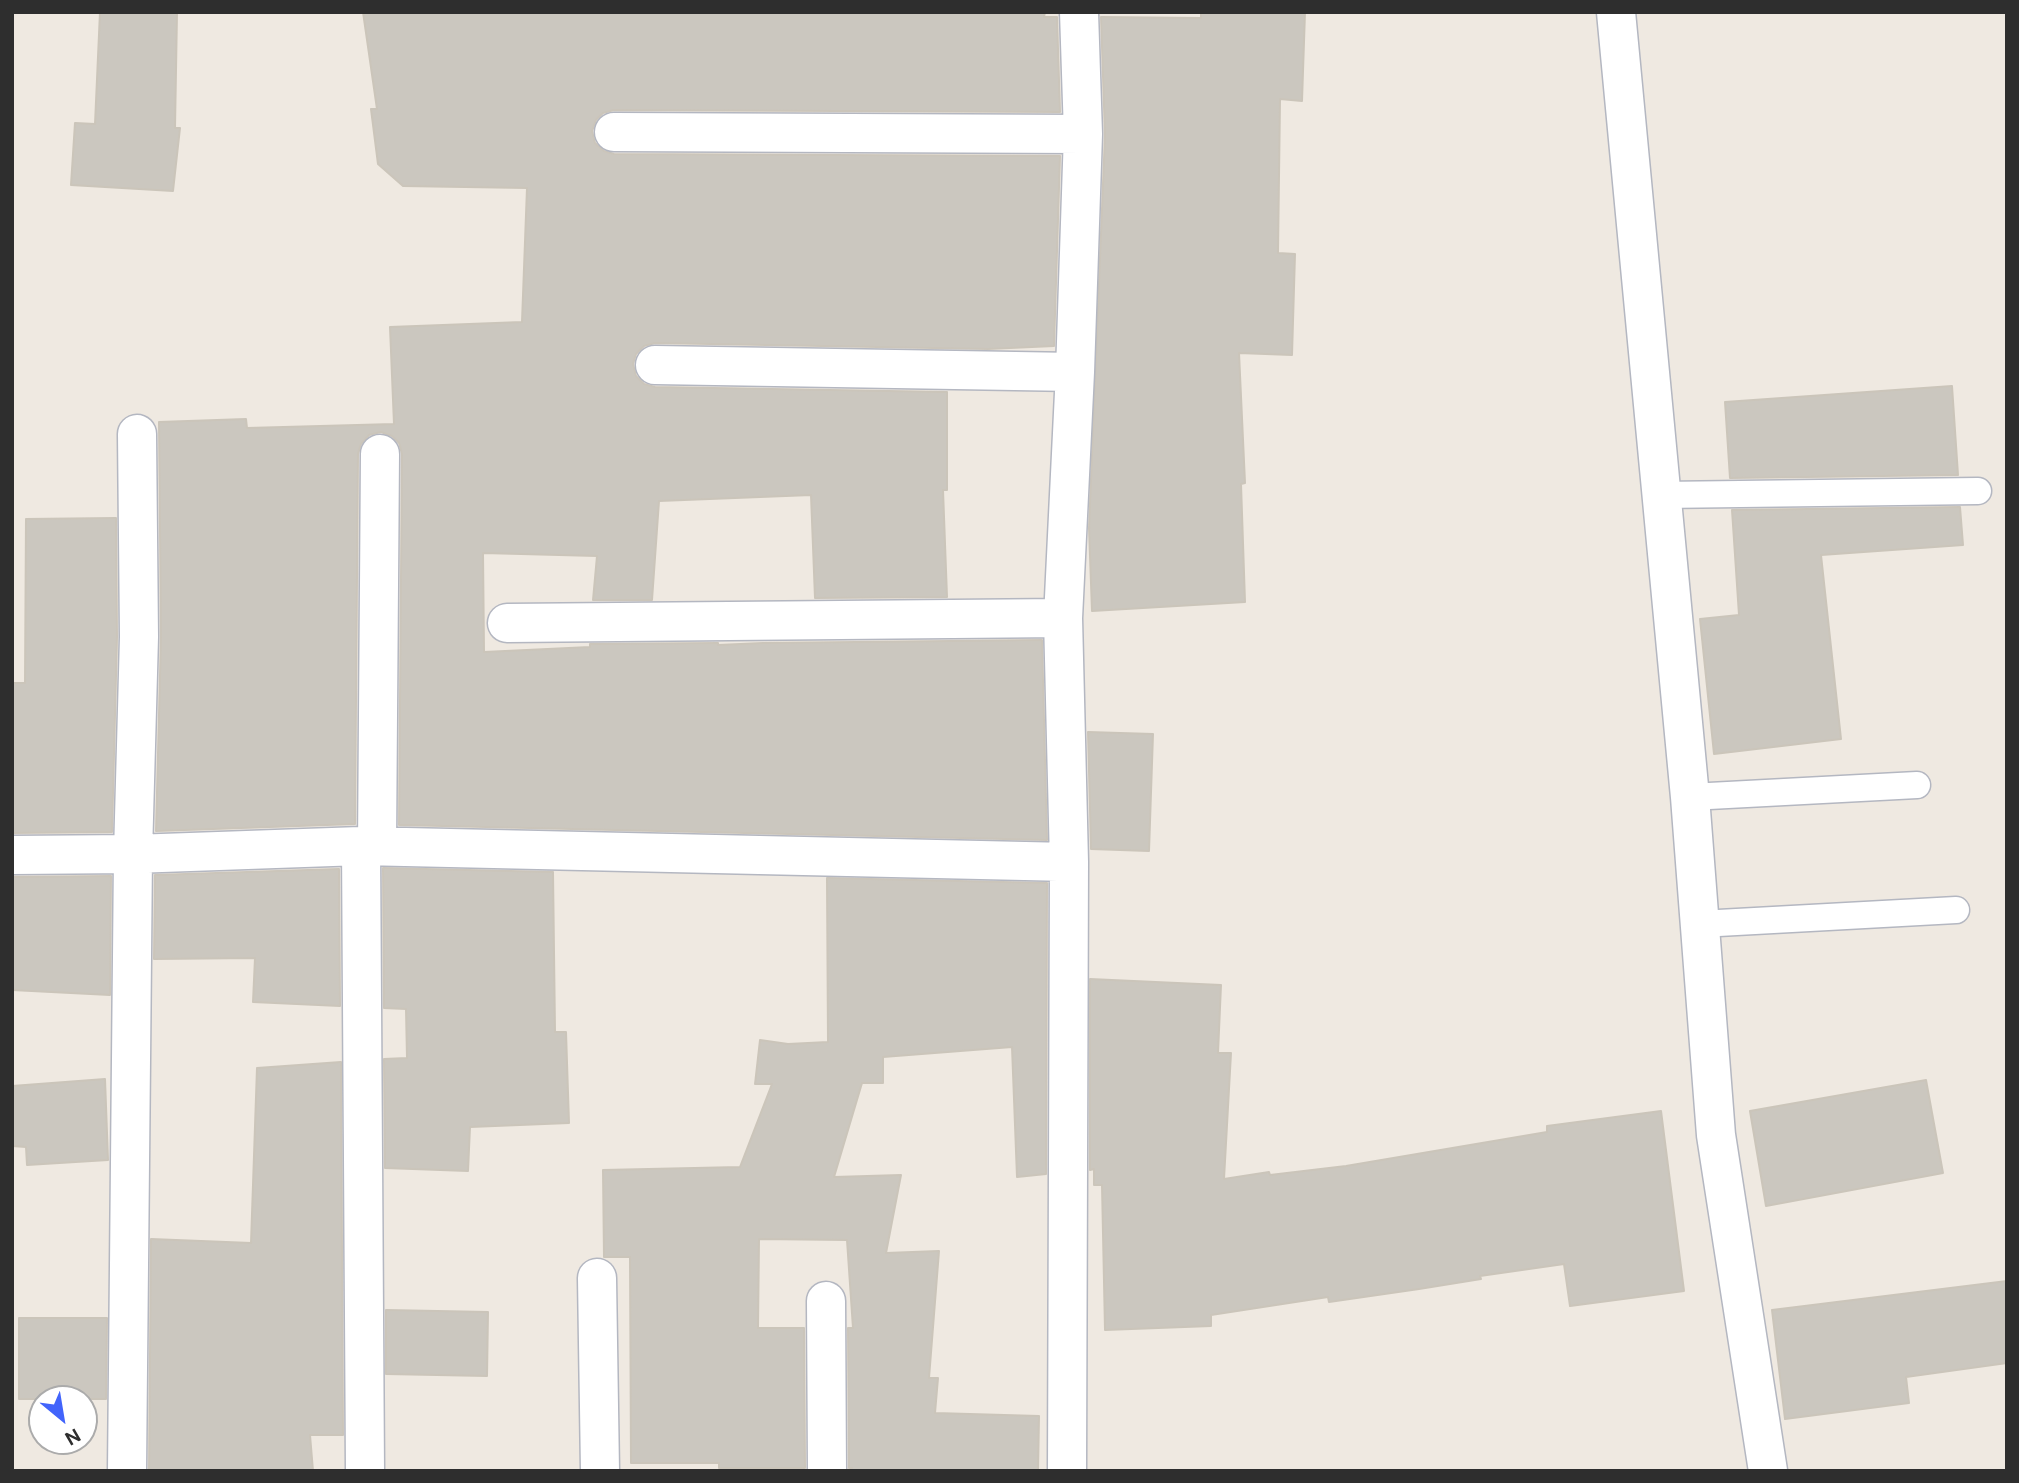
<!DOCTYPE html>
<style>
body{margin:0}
#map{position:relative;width:2019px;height:1483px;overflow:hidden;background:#efe9e1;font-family:"DM Sans",sans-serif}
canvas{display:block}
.frame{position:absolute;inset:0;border:14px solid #2e2e2e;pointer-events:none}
.north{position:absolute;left:28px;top:1385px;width:70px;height:70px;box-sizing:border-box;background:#fff;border:2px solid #ababab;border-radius:50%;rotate:150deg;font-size:19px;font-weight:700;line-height:28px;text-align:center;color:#2e2e2e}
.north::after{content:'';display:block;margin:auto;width:24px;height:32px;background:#4264fb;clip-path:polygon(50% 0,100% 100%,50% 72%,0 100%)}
</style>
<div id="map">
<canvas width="2019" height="1483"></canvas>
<div class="frame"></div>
<div class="north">N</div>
</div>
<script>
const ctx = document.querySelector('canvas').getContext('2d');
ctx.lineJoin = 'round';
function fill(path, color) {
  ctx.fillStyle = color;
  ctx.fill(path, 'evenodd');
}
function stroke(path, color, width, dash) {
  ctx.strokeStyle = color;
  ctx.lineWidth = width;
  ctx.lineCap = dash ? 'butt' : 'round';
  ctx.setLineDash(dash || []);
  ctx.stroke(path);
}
const building = new Path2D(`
 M 100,12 L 177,12 L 175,128 L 180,128 L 173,191 L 71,185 L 75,123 L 95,124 Z
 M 363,12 L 1045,12 L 1044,17 L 1057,17 L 1060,112 L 614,110 L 603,113 L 596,120 L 592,131 L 595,143 L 604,151 L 614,154 L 1060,156 L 1054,346 L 988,349 L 655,343 L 644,346 L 636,354 L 633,364 L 636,376 L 644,384 L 655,387 L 947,392 L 947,490 L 943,490 L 947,597 L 815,598 L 811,495 L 659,501 L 652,600 L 593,600 L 597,556 L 483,553 L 484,652 L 590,647 L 590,644 L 718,643 L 718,645 L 763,643 L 1042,640 L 1047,840 L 399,825 L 402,454 L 399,443 L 392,436 L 381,432 L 369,435 L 361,444 L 358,454 L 355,824 L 156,831 L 161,637 L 159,422 L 246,419 L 247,428 L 394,424 L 390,327 L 522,322 L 527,188 L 403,186 L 378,164 L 371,109 L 377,109 Z
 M 1201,12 L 1305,12 L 1302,101 L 1280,99 L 1278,253 L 1295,254 L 1292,355 L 1239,353 L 1245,483 L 1241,484 L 1245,602 L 1092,611 L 1089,528 L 1105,135 L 1101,17 L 1201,18 Z
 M 1952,386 L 1958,475 L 1730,478 L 1725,402 Z
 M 1960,507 L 1963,545 L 1821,555 L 1841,739 L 1714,754 L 1700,619 L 1739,615 L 1732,510 Z
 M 116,518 L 117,637 L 112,832 L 12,833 L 12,683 L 25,683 L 26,519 Z
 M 1088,732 L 1153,734 L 1149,851 L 1091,849 Z
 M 383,868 L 553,872 L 555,1032 L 566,1032 L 569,1123 L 470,1127 L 468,1171 L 385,1168 L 384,1059 L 407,1058 L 406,1009 L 384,1008 Z
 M 339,869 L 340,1006 L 253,1002 L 255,958 L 154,959 L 155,875 Z
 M 111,876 L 110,995 L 12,990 L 12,877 Z
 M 827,878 L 1047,883 L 1046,1174 L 1017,1177 L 1012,1047 L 883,1057 L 883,1083 L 862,1083 L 834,1177 L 901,1175 L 886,1253 L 939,1251 L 929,1378 L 938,1378 L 935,1413 L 1039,1416 L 1038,1471 L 851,1471 L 852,1468 L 849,1468 L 848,1328 L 853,1328 L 847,1240 L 759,1239 L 758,1328 L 804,1328 L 805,1468 L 719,1468 L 719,1463 L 631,1463 L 630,1257 L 604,1257 L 603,1170 L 740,1167 L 772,1084 L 755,1084 L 760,1040 L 788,1044 L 828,1042 Z
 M 1090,979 L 1221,985 L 1218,1053 L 1231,1053 L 1224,1179 L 1269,1172 L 1270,1175 L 1346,1166 L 1547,1132 L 1547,1126 L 1661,1111 L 1684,1291 L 1570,1306 L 1564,1264 L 1480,1276 L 1481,1279 L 1419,1289 L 1329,1302 L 1328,1297 L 1211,1315 L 1211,1326 L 1105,1330 L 1102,1185 L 1094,1185 L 1094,1169 L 1090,1170 Z
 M 341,1062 L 343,1435 L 310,1435 L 313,1471 L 149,1471 L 151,1239 L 251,1243 L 257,1068 Z
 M 105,1079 L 108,1160 L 27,1165 L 26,1147 L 12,1146 L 12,1086 Z
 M 1926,1080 L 1943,1173 L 1766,1206 L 1750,1111 Z
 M 2007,1281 L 2007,1363 L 1906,1377 L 1909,1403 L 1785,1419 L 1772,1310 Z
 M 386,1310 L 488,1312 L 487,1376 L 386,1374 Z
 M 19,1318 L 107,1318 L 106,1399 L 19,1399 Z`);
fill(building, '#cbc7bf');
stroke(building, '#cbc5ba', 2);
const lane = new Path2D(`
 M 1661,495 L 1978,491
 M 1690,797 L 1917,785
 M 1700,924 L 1956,910`);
const street = new Path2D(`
 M 1616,12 L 1690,797 L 1716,1135 L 1768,1471
 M 614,132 L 1083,134
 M 655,365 L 1075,372
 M 507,623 L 1063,618
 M 361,846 L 365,1471
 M 377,846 L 380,454
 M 12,855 L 133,854 L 361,846 L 1069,862
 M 597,1278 L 600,1471
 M 826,1301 L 827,1471
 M 127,1471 L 133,854 L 139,637 L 137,434
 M 1067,1471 L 1069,862 L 1063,618 L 1075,372 L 1083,134 L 1079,12`);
stroke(lane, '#b4b7c1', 29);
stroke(street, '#b4b7c1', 41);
stroke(lane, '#fff', 26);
stroke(street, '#fff', 38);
</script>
